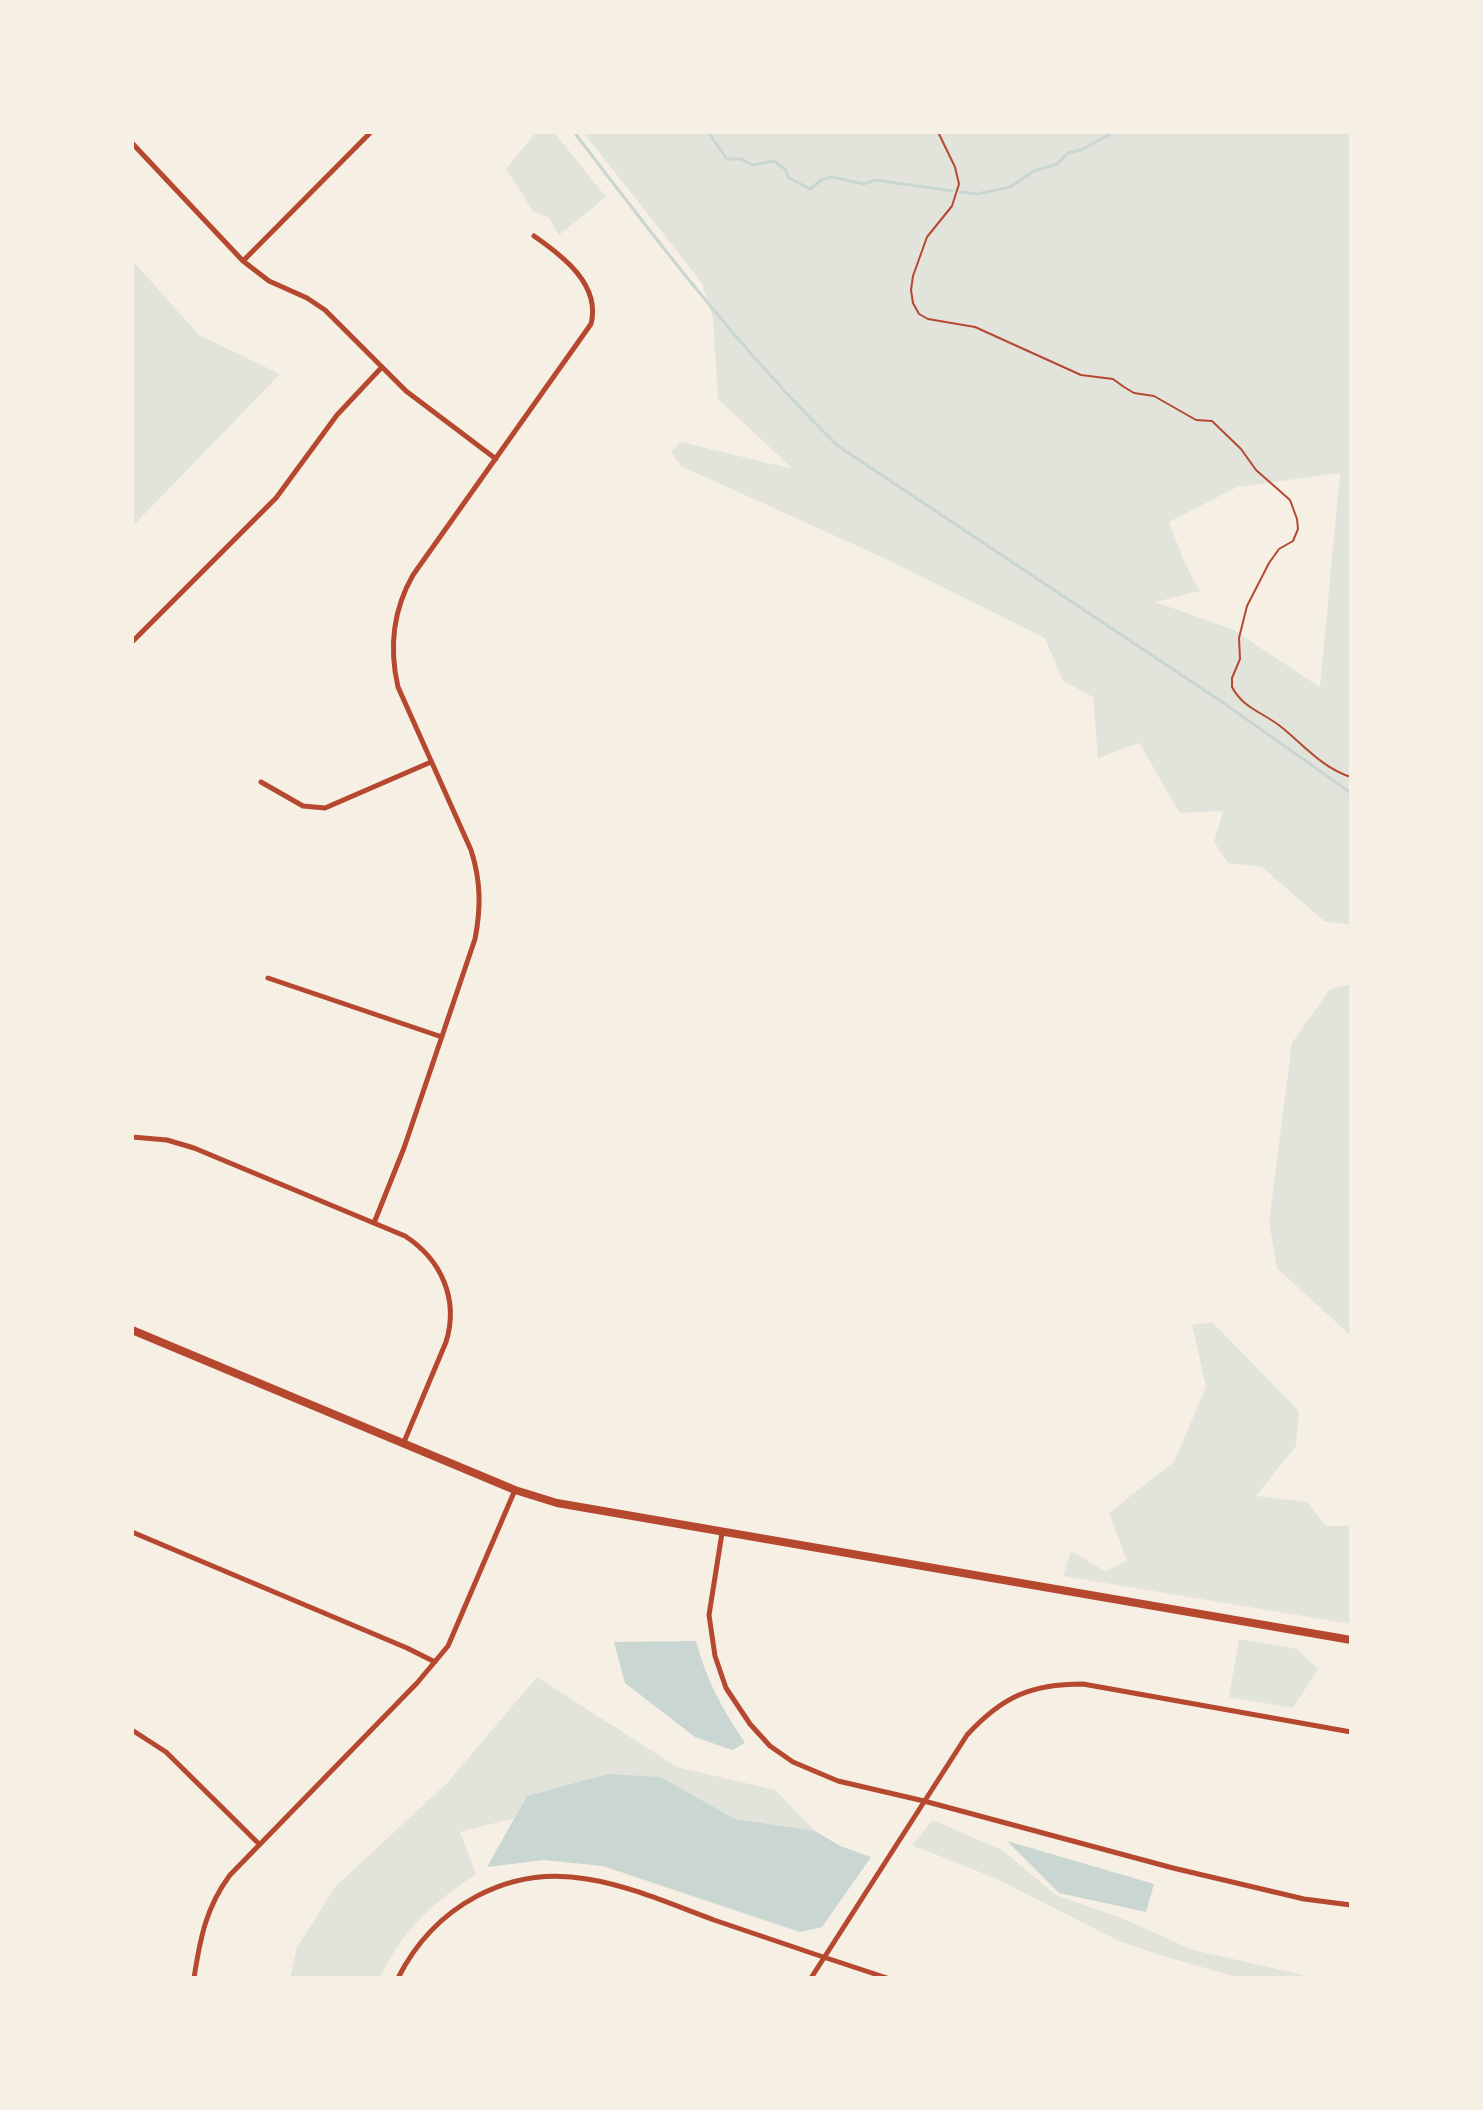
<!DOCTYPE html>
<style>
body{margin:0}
#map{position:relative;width:1483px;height:2110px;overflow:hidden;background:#f6efe4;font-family:Merriweather,serif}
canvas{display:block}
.frame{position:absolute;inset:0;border:134px solid #f6efe4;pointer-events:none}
</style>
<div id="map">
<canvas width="1483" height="2110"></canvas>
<div class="frame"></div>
</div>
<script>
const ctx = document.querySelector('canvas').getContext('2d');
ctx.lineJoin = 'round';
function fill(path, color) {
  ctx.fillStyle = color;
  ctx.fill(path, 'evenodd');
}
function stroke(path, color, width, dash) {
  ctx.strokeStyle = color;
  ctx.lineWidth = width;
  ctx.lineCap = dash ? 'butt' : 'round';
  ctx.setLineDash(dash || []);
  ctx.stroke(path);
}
fill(new Path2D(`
 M 536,132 L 554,132 L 606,197 L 559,235 L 549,218 L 533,211 L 506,169 Z
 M 583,132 L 1351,132 L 1351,925 L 1324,921 L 1262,867 L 1228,863 L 1214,842 L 1223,811 L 1180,813 L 1139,743 L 1098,758 L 1093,697 L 1063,681 L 1045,638 L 886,559 L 681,466 L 671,452 L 681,442 L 793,469 L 718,399 L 713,318 L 702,283 ZM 1340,473 L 1320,687 L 1232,629 L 1155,602 L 1200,591 L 1185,564 L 1169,522 L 1237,487 Z
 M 132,260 L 199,335 L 280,374 L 132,527 Z
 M 1351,984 L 1351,1336 L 1277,1268 L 1269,1222 L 1292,1043 L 1330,989 Z
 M 1212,1322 L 1299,1411 L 1296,1446 L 1256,1496 L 1307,1502 L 1326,1526 L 1351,1526 L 1351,1624 L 1063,1576 L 1071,1551 L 1105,1571 L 1127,1561 L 1109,1513 L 1174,1462 L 1206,1387 L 1192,1325 Z
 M 1239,1639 L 1297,1649 L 1318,1669 L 1293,1708 L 1229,1697 Z
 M 537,1677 L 677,1767 L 775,1790 L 815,1831 L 735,1819 L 661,1777 L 527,1796 L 515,1818 L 460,1832 L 476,1874 C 433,1903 403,1929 380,1978 L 290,1978 L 297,1947 L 336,1886 L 448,1782 Z
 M 933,1820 L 1002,1850 L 1056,1895 L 1121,1918 L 1193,1950 L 1317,1978 L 1240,1978 L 1159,1955 L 1119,1941 L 997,1879 L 912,1845 Z`), '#e2e4dc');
fill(new Path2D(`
 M 696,1641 C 706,1680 723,1710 745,1743 L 732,1750 L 695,1737 L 625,1683 L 614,1642 Z
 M 608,1774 L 661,1777 L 735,1819 L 815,1831 L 840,1846 L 871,1857 L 822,1927 L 800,1932 L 603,1866 L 544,1860 L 487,1867 L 527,1796 Z
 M 1007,1841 L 1154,1884 L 1146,1912 L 1059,1893 Z`), '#c9d6d2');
stroke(new Path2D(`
 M 574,132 C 657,241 740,350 838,446 L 1225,704 L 1351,793
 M 708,132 L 727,159 L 741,159 L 752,165 L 774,161 L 785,169 L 789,178 L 810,189 L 821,180 L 832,177 L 863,184 L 876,180 L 952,191
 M 960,192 L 977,194 L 1010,187 L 1034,171 L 1057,164 L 1068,153 L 1081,150 L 1114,132`), '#c9d6d2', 3);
stroke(new Path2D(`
 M 938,132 L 955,167 L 959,184 L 952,206 L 927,237 L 913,276 L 911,290 L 913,303 L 919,314 L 928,319 L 975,327 L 1081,375 L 1113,379 L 1124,387 L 1134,393 L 1154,396 L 1196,420 L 1212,421 L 1241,449 L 1256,470 L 1290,500 L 1297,519 L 1298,529 L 1293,541 L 1279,549 L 1269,563 L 1247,606 L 1239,638 L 1240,659 L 1232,678 L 1232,687 C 1243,708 1262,712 1280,726 C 1303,744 1322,768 1351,777`), '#b5482f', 2);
stroke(new Path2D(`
 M 132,143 L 243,261 L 269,281 L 307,298 L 325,310 L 406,391 L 496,459
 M 243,261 L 371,132
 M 132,642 L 276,498 L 337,415 L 382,367
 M 261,782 L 303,806 L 325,808 L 431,762
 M 268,978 L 442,1037
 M 132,1137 L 167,1140 L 194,1148 L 405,1236 C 442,1260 459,1300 446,1342 L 404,1442
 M 374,1223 L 404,1148 L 475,939 C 481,908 481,881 471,850 L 398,687 C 389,648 393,610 413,575 L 591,324 C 601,285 563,256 534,236
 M 132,1532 L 407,1648 L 435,1662
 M 722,1533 L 709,1615 L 715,1656 L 726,1688 L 750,1724 L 770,1746 L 793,1762 L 838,1781 L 924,1801 L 1173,1868 L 1304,1899 L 1351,1905
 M 132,1730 L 166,1752 L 259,1844
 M 194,1978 C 200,1939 206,1907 230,1875 L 417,1683 L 448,1646 L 515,1490
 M 398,1978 C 434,1907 507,1865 587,1879 C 631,1886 673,1905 714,1920 C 772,1940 829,1959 887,1978
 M 811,1978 L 967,1735 C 1002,1697 1030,1684 1083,1684 L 1351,1732`), '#b5482f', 5);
stroke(new Path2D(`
 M 132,1330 L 515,1490 L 557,1503 L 1351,1640`), '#b5482f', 8);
</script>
